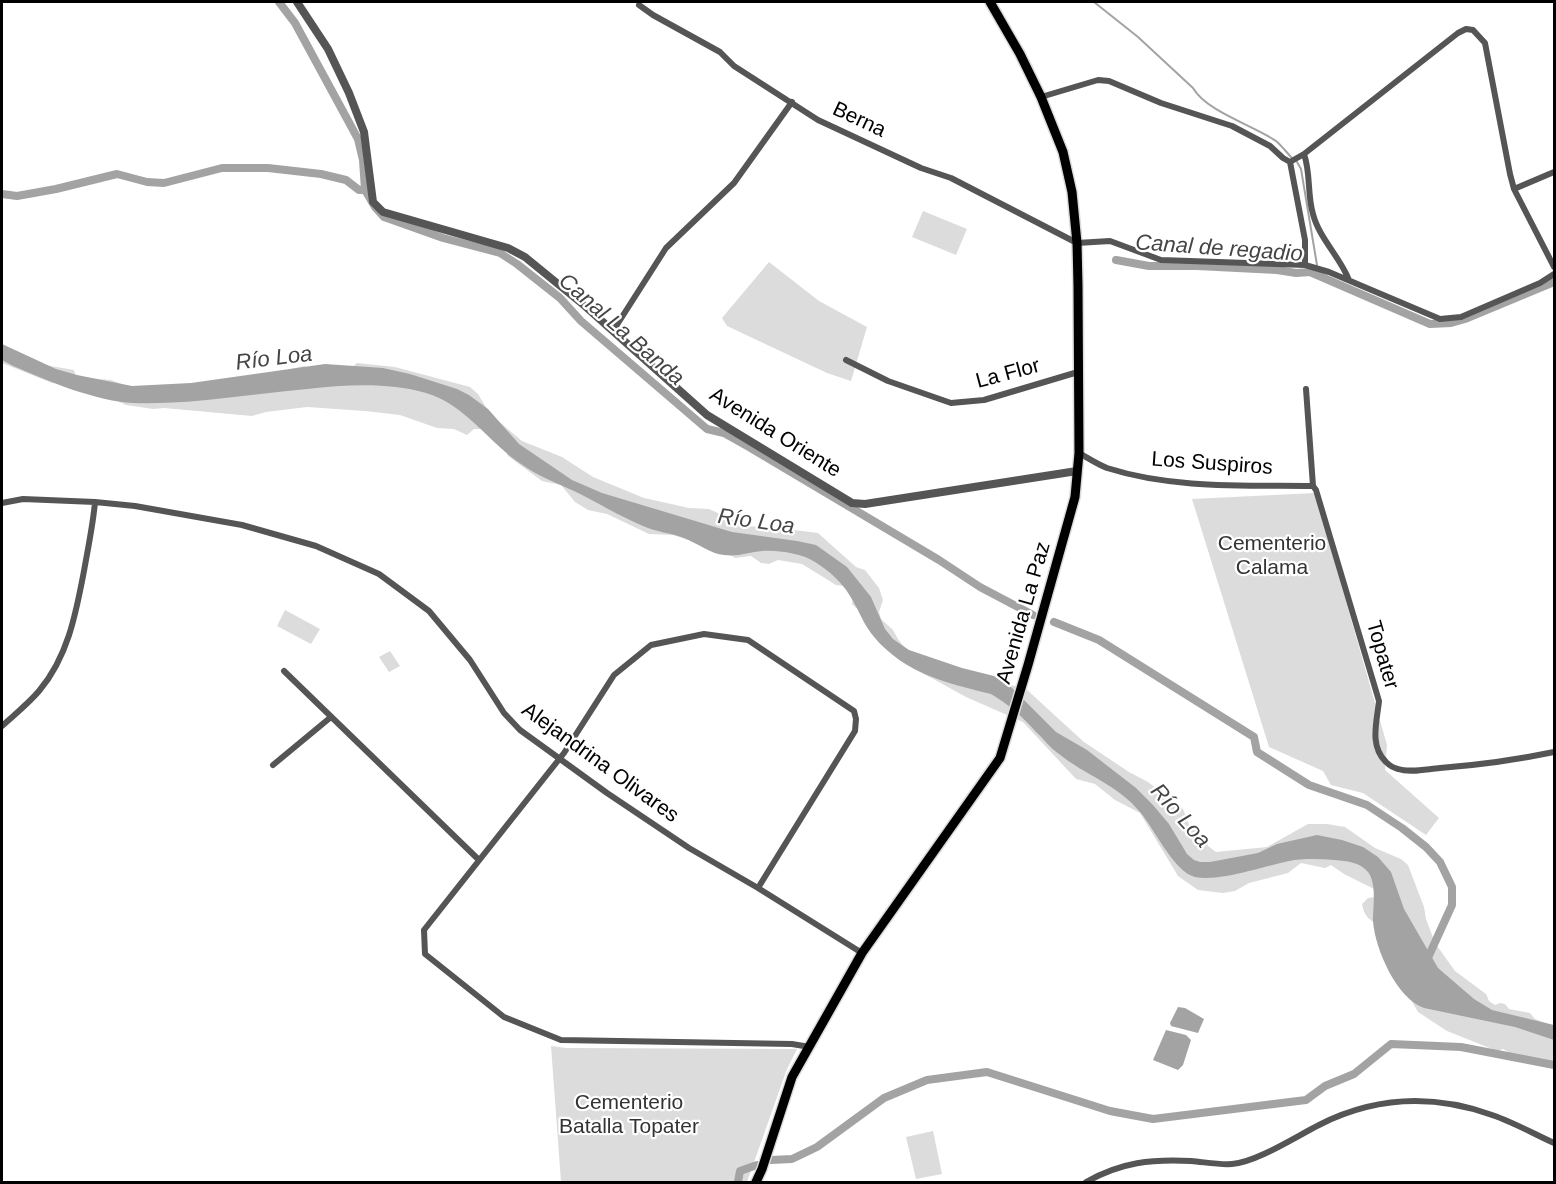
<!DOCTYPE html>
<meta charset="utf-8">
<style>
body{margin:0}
#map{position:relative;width:1556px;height:1184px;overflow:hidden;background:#fff;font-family:Helvetica,sans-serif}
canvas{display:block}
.frame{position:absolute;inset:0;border:3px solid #000;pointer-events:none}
</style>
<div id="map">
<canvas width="1556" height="1184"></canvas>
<div class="frame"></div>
</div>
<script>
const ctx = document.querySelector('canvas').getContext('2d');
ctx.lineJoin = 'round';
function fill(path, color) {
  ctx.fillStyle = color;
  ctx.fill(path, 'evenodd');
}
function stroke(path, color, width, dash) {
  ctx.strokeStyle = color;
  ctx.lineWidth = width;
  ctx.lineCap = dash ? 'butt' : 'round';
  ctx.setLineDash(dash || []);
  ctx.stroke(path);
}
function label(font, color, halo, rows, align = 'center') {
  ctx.font = font + ' Helvetica,sans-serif';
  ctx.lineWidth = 4.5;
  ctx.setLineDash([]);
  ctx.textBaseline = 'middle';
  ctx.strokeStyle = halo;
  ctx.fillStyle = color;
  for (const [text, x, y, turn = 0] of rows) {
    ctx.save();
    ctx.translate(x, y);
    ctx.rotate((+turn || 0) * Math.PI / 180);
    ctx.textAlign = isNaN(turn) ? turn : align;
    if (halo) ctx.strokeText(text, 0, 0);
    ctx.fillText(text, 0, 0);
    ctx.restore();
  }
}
fill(new Path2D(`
 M 923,211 L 967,229 L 956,255 L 912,237 Z
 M 769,262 L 819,301 L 867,327 L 851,381 L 827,373 L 727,326 L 722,318 Z
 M 2,346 L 45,365 L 74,370 L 76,377 L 111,380 L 127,386 L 190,393 L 304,366 L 312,369 L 351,368 L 357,363 L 395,367 L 470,387 L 478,394 L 490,414 L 522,441 L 562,457 L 593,477 L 644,498 L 689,508 L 709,509 L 746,526 L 778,528 L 818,533 L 856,567 L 865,570 L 879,588 L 883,600 L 879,612 L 881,619 L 893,630 L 898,639 L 914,660 L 1026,689 L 1084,742 L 1129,772 L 1148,782 L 1183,809 L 1190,827 L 1206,838 L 1208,846 L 1216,852 L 1267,847 L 1308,824 L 1327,824 L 1345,827 L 1375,848 L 1401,859 L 1408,865 L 1424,907 L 1426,919 L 1435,943 L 1455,971 L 1486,994 L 1489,1001 L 1495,1005 L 1500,1003 L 1505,1004 L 1509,1009 L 1530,1013 L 1535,1019 L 1554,1026 L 1554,1064 L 1520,1059 L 1503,1049 L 1497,1051 L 1447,1031 L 1418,1012 L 1386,956 L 1380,953 L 1378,924 C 1368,920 1364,915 1362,904 L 1368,898 L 1382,896 L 1380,892 L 1344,874 L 1331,865 L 1325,868 L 1301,863 L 1288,873 L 1249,883 L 1235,891 L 1223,893 L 1198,890 L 1178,876 L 1140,813 L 1115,800 L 1095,784 L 1076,779 L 1023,722 L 966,697 L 917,670 L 893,649 L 884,647 L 878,642 L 863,609 L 856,608 L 852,604 L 853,594 L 844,586 L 836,585 L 802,564 L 778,560 L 769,564 L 761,563 L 751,556 L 735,558 L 725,552 L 673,535 L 649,534 L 607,514 L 588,510 L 575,502 L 561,485 L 542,481 L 508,456 L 505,448 L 481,429 L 474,429 L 467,435 L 454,429 L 437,428 L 400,415 L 365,411 L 307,407 L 266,412 L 252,416 L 164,408 L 153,409 L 126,405 L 109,397 L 73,390 L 65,384 L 52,383 L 2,363 Z
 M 1315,493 L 1387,745 L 1385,770 L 1439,818 L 1426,835 L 1363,793 L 1331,785 L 1323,771 L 1269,747 L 1192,499 Z
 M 285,610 L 320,629 L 311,644 L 277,626 Z
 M 390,651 L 400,666 L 389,672 L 379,657 Z
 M 551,1046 L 566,1048 L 797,1049 L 787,1069 L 747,1182 L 561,1182 Z
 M 933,1131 L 942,1174 L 916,1179 L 906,1137 Z`), '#dcdcdc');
fill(new Path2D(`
 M 2,344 L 56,369 L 77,375 L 132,386 L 191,383 L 325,364 L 383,368 L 410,374 L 457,389 L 469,395 L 488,409 L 519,444 L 572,480 L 602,493 L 732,532 L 797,541 L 816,545 L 847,567 L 871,597 L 885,629 L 893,639 L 909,650 L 962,668 L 994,676 L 1011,687 L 1056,732 L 1087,750 L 1136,788 L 1153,805 L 1169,824 L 1187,854 L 1194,860 L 1200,862 L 1210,862 L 1258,853 L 1277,844 L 1317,835 L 1342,840 L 1363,847 L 1378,857 L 1391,872 L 1404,909 L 1438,968 L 1474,999 L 1492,1010 L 1554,1025 L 1554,1040 L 1515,1027 L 1424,1008 C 1397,999 1375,949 1373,921 C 1373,907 1377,884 1368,872 C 1360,862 1346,861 1335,860 C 1320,859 1304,858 1289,861 C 1265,866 1219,882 1195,877 C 1174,872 1154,828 1140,812 C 1118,785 1085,775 1059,754 C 1050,748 1044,739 1036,732 C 1023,717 1008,704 991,694 C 947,683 906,674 875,638 C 864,626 859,610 850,596 C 842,582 828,570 815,562 C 801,553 778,550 762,551 C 750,552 737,557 724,555 C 711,554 697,543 684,538 C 671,533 656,532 643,526 C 619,516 597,502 574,491 C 556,483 538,476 521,464 C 488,442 466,405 426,393 C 387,382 346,385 307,389 C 249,394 191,405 133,403 C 95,401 48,381 13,366 L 2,360 Z
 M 1178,1007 L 1185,1008 L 1204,1019 L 1198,1033 L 1171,1026 L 1170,1023 Z
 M 1166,1030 L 1186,1035 L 1191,1040 L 1183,1065 L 1178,1070 L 1153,1060 Z`), '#a3a3a3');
stroke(new Path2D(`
 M 1094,2 L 1138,37 L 1193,88 C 1207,112 1253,125 1276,141 C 1282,146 1287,153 1292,158
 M 1297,162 L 1301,169 L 1317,265
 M 1319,273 L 1319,275`), '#a3a3a3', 2);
stroke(new Path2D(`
 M 279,2 L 295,23 L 358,139 L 363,160 L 365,190 L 375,207 L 384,217 L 443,238 L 500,253 L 517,264 L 560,298 L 581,321 L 707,429 L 724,433 L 749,447 L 939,560 L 980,587 L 1033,615
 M 2,194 L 17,196 L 56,189 L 117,174 L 147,182 L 164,183 L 222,168 L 268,168 L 321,174 L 346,180 L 359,190 L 365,190
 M 1116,260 L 1149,266 L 1197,266 L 1277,270 L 1296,273 L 1310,272 L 1430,324 L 1451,323 L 1465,319 L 1554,282
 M 1054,622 L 1099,640 L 1254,737 L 1257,752 L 1309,785 L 1367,805 L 1402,828 L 1426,847 L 1440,862 L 1452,887 L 1452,905 L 1426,962
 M 771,1160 L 792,1159 L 817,1147 L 884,1098 L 927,1080 L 987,1072 L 1110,1111 L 1153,1119 L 1306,1100 L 1325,1086 L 1354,1074 L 1391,1044 L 1461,1047 L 1554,1065
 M 738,1182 L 740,1171 L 757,1165`), '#a3a3a3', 8);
const primary = new Path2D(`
 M 756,1182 L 762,1169 L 792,1077 L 862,953 L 1000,758 L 1028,665 L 1075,497 L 1079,453 L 1078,286 L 1077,243 L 1072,192 L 1063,152 L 1041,97 L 1020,54 L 990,2`);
stroke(primary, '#dbdbdb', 12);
stroke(new Path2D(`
 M 639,5 L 653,15 L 720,52 L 734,66 L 818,120 L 921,168 L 951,178 L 1077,243 L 1110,241 L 1161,260 L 1305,265 L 1329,272 L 1440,319 L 1461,317 L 1540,283 L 1554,274
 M 1041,97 L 1098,80 L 1109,81 L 1161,103 L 1232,126 L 1270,146 L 1283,158 L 1290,162 L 1305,240 L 1305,265
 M 1304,154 C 1311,174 1307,194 1313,214 C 1319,238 1340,257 1349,280
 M 1290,162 L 1304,154 L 1458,33 L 1466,29 L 1473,30 L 1485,43 L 1510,174 L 1514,189
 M 1554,172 L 1514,189 L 1554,267
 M 613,331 L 666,248 L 734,183 L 792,102
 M 846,360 L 888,381 L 951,403 L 984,400 L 1078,372
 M 1306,389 L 1313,486 L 1316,490 L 1379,701 C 1377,721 1369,746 1386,762 C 1389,765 1394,768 1398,769 C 1410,773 1427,769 1440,768 C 1479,765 1516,760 1554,752
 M 1079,453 C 1088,458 1097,464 1107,468 C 1173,489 1244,485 1313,486
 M 2,503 L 23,499 L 95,502 L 135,506 L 242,525 L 316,546 L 379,574 L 429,611 L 470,660 L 504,713 L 520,730 L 607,793 L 689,848 L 758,888 L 862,953
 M 284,671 L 479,860
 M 2,726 C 14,715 28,704 39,691 C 68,657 76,613 84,571 C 88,548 93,525 95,502
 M 273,765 L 331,717
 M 758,888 L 855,731 L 856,719 L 854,711 L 748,640 L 704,634 L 651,645 L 614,675 L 564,753 L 424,930 L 425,954 L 504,1017 L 561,1040 L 792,1044 L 810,1047
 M 1086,1182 C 1122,1162 1151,1159 1191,1161 C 1204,1162 1219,1165 1232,1164 C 1257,1162 1297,1136 1319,1125 C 1374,1097 1433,1094 1492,1115 C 1513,1122 1534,1134 1554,1143`), '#555', 6);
stroke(new Path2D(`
 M 297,2 L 328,49 L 349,93 L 364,132 L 373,202 L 383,212 L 508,248 L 525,257 L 585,306 L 707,415 L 852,503 L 865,504 L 1077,471`), '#555', 8);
stroke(primary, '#000', 9);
label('21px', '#000', '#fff', [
 ["Berna",859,120,25],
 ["La Flor",1008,374,-15],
 ["Avenida Oriente",775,433,32],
 ["Los Suspiros",1212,464,4],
 ["Avenida La Paz",1024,613,-74],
 ["Topater",1382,655,74],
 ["Alejandrina Olivares",600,763,36]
]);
label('21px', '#333', '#fff', [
 ["Cementerio",1272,544],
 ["Calama",1272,568],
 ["Cementerio",629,1103],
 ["Batalla Topater",629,1127]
]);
label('italic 22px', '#444', '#fff', [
 ["Canal de regadio",1219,249,4],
 ["Canal La Banda",621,330,41],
 ["Río Loa",274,359,-7],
 ["Río Loa",756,522,8],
 ["Río Loa",1180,816,48]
]);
</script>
